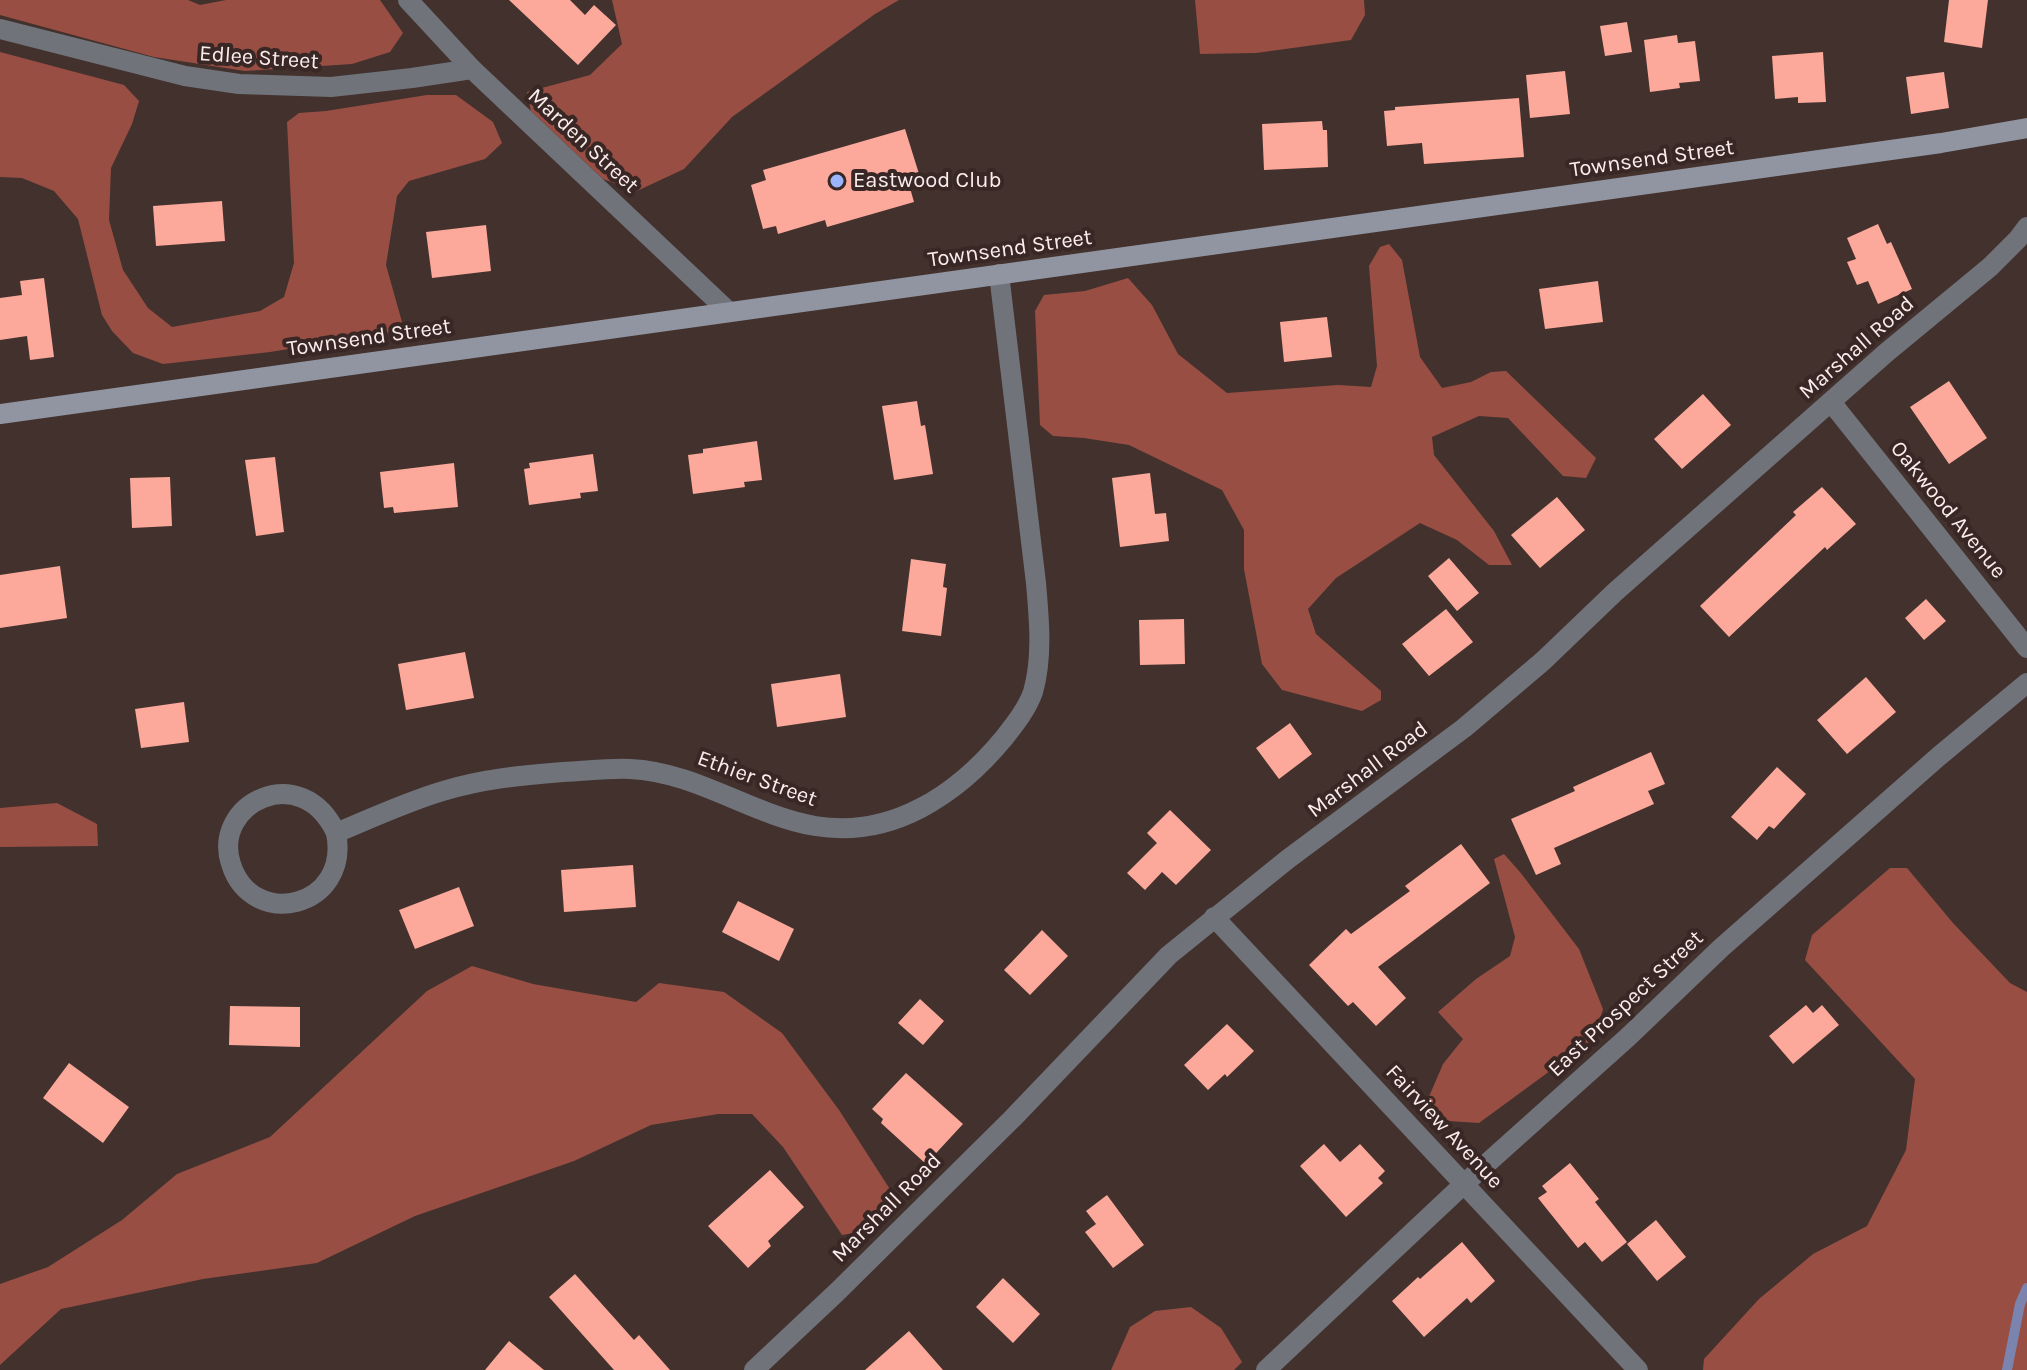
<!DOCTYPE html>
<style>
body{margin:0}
canvas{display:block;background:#42312d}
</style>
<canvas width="2027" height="1370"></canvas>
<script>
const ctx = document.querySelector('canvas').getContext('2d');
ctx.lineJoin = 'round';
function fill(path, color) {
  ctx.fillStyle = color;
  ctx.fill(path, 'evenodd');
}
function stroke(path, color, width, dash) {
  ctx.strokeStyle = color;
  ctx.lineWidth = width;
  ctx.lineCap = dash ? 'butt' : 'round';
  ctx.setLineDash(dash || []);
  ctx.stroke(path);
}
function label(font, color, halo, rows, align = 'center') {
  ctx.font = font + ' Karla,sans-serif';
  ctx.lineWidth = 8;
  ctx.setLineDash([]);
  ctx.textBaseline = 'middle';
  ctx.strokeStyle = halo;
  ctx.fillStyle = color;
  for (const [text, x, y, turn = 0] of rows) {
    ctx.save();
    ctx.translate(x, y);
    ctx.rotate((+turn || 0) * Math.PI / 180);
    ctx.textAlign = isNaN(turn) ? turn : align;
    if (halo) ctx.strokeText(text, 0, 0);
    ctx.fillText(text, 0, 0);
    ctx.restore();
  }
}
fill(new Path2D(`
 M 0,0 L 188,0 L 200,5 L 226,0 L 380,0 L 403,33 L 390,52 L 352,64 L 245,71 L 154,57 L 0,15 Z
 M 612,0 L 899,0 L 875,14 L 732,117 L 684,169 L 637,191 L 603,179 L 531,111 L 527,92 L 590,75 L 622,44 Z
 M 1195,0 L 1364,0 L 1365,15 L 1351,40 L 1256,53 L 1200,54 Z
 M 0,52 L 124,85 L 139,101 L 132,124 L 111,168 L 109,220 L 123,270 L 148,308 L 172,327 L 260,311 L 284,297 L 294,263 L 287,122 L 299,113 L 326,111 L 427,95 L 456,95 L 493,122 L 502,143 L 485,159 L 409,181 L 397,196 L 386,265 L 402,322 L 387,333 L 270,352 L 163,364 L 133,353 L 112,331 L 102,315 L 78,219 L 54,191 L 22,178 L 0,177 Z
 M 1389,244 L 1402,260 L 1420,357 L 1442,388 L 1471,382 L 1491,372 L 1506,371 L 1596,458 L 1586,478 L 1563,476 L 1508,418 L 1479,416 L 1432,437 L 1434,455 L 1494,531 L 1512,565 L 1489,565 L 1457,540 L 1420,523 L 1336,578 L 1308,609 L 1316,634 L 1381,691 L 1381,700 L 1362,711 L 1282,690 L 1262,664 L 1244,569 L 1244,530 L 1222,490 L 1129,445 L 1084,438 L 1053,436 L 1040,425 L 1035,311 L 1044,295 L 1085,291 L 1128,278 L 1152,305 L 1178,354 L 1227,393 L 1338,385 L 1371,387 L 1377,366 L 1369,266 L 1380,247 Z
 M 57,803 L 97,824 L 98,846 L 0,847 L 0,808 Z
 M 1504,854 L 1520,872 L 1579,949 L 1603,1009 L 1595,1038 L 1479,1123 L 1448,1121 L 1428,1099 L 1443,1064 L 1463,1039 L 1438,1012 L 1476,979 L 1510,956 L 1515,937 L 1494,859 Z
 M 1890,868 L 1907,868 L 1953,923 L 2010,983 L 2027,992 L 2027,1370 L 1703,1370 L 1704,1359 L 1759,1299 L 1813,1254 L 1867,1226 L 1906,1150 L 1915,1079 L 1805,960 L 1812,935 Z
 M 472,966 L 533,984 L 636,1002 L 659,983 L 724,992 L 782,1033 L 839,1110 L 893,1194 L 873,1230 L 842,1235 L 783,1147 L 752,1114 L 718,1114 L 651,1125 L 574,1161 L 415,1216 L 317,1263 L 203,1279 L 61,1309 L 0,1365 L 0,1284 L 48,1267 L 122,1220 L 177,1174 L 270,1137 L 427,991 Z
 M 1191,1307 L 1221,1328 L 1242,1362 L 1234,1370 L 1111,1370 L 1130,1327 L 1155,1311 Z`), '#984e43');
stroke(new Path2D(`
 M 2007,1370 L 2020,1304 L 2027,1288`), '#7b84ae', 10);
fill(new Path2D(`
 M 509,0 L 570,0 L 585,15 L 594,5 L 616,25 L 578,65 Z
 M 1949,0 L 1988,0 L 1982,48 L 1944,42 Z
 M 1627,22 L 1632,52 L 1605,56 L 1600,26 Z
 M 1677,35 L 1678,43 L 1695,41 L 1700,81 L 1679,83 L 1680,88 L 1650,92 L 1644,40 Z
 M 1823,52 L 1826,102 L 1798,103 L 1798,97 L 1775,99 L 1772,56 Z
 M 1565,71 L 1570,114 L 1530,118 L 1526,75 Z
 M 1944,72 L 1949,108 L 1911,114 L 1906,77 Z
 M 1519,98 L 1524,157 L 1424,164 L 1422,143 L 1387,146 L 1384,111 L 1395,110 L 1395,107 Z
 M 1322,121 L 1323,130 L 1327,130 L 1328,167 L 1264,170 L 1262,124 Z
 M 905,129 L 920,177 L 908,181 L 914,202 L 827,227 L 825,220 L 778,234 L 776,226 L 763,229 L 751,185 L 766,180 L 763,170 Z
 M 222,201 L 225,241 L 156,246 L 153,206 Z
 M 1878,224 L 1887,244 L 1891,242 L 1912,289 L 1878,304 L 1868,281 L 1857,285 L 1847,262 L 1856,259 L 1847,238 Z
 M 486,225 L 491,271 L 432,278 L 426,232 Z
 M 44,278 L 54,357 L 30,360 L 27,336 L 0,340 L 0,298 L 22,295 L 20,281 Z
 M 1598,281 L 1603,322 L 1545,329 L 1539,289 Z
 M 1327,317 L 1332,357 L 1284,362 L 1280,322 Z
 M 1949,381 L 1987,438 L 1949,464 L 1910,407 Z
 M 1703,394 L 1731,425 L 1682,469 L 1654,439 Z
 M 917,401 L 921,426 L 925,425 L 933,474 L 894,480 L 882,406 Z
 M 757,441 L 762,480 L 744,482 L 745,487 L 693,494 L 688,455 L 703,453 L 703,449 Z
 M 593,454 L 598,491 L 580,493 L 581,498 L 529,505 L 524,469 L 530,468 L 529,463 Z
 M 275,457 L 284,532 L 256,536 L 245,460 Z
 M 454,463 L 458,507 L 394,513 L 393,507 L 384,508 L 380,472 Z
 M 1150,473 L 1155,514 L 1166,513 L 1169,541 L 1120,547 L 1112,478 Z
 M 170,477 L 172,526 L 132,528 L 130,478 Z
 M 1822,487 L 1856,524 L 1827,550 L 1825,547 L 1729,637 L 1700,606 L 1796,515 L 1793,512 Z
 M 1557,497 L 1585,530 L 1540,568 L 1511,535 Z
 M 1449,558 L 1479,593 L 1457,611 L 1428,576 Z
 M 911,559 L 946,564 L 943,587 L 947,588 L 941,636 L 902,631 Z
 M 60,566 L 67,618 L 0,628 L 0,575 Z
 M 1926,599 L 1946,621 L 1924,640 L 1905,618 Z
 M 1446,609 L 1473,642 L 1429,676 L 1402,644 Z
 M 1184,619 L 1185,664 L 1140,665 L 1139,620 Z
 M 465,652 L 474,698 L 406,710 L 398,664 Z
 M 840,674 L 846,717 L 777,727 L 771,684 Z
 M 1866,677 L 1896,712 L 1847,754 L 1817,720 Z
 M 184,702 L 189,742 L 141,748 L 135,709 Z
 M 1290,723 L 1312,754 L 1279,779 L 1256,748 Z
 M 1651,752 L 1665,784 L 1648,791 L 1654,804 L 1554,848 L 1561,864 L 1536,875 L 1511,819 L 1575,791 L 1573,787 Z
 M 1777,767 L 1806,794 L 1774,829 L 1769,826 L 1757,840 L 1731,817 Z
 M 1170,810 L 1211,850 L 1176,885 L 1162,872 L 1145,890 L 1127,873 L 1157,843 L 1147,833 Z
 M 1461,844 L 1490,883 L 1378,967 L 1406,998 L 1376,1026 L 1353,1002 L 1348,1006 L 1309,965 L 1346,929 L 1351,934 L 1410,891 L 1405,886 Z
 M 633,865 L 636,907 L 564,912 L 561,870 Z
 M 459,887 L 474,926 L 415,949 L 399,910 Z
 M 738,901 L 794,929 L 779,961 L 722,932 Z
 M 1042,930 L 1068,956 L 1030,995 L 1004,970 Z
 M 920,999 L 944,1021 L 923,1045 L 898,1023 Z
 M 1806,1005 L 1813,1013 L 1822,1005 L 1839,1025 L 1793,1064 L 1769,1036 Z
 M 230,1006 L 300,1007 L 300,1047 L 229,1045 Z
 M 1227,1024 L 1254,1051 L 1227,1077 L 1225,1074 L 1208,1090 L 1184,1065 Z
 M 69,1063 L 129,1107 L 103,1143 L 43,1098 Z
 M 906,1073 L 963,1124 L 926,1164 L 881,1123 L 883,1119 L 872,1109 Z
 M 1324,1144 L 1340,1162 L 1360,1144 L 1385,1171 L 1378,1178 L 1383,1183 L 1346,1217 L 1300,1166 Z
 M 1570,1163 L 1599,1199 L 1595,1202 L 1627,1242 L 1602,1262 L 1585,1242 L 1578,1248 L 1538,1198 L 1547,1192 L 1542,1186 Z
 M 770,1170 L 804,1207 L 768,1241 L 771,1246 L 748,1268 L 708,1226 Z
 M 1107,1195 L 1144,1245 L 1113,1268 L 1085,1232 L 1096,1224 L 1086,1211 Z
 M 1656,1220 L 1686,1257 L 1657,1281 L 1627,1244 Z
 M 1462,1242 L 1495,1281 L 1471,1303 L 1467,1298 L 1424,1337 L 1392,1301 L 1418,1277 L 1420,1279 Z
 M 575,1274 L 634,1340 L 639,1335 L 670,1370 L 614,1370 L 549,1297 Z
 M 1003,1278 L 1040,1314 L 1013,1343 L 976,1307 Z
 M 909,1331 L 943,1370 L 865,1370 Z
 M 509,1341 L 544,1370 L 485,1370 Z`), '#fca89a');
stroke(new Path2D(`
 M 408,0 L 472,69 L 729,312
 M 0,29 L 185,76 L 239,84 L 331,87 L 412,78 L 472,69
 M 1831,402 L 2027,648
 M 336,833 C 302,759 211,803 231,864 C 252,931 351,908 336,833 C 372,818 406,802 443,791 C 482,779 523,775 563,772 C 586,771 608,768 630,769 C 697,772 751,815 815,826 C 891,839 957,795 1004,738 C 1015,724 1027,709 1033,692 C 1043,657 1039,618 1036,583 L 999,274
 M 1214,917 L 1638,1370
 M 754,1370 L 837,1292 L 1013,1118 L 1169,955 L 1288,859 L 1464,728 L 1543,661 L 1615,592 L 1887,352 L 1990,267 L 2018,239 L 2027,227
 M 1266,1370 L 1464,1184 L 1628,1037 L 1721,948 L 1938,757 L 2027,683`), '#70737a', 20);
stroke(new Path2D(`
 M 0,414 L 1941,143 L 2027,128`), '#9095a1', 20);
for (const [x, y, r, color] of [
 [837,181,8,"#9bb5fd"]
]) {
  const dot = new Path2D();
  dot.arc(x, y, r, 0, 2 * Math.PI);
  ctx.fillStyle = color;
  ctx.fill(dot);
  stroke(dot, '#382724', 3);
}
label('22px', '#faedeb', '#382724', [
 ["Edlee Street",259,58,4],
 ["Marden Street",583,141,43],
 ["Townsend Street",1652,159,-8],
 ["Townsend Street",1010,249,-8],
 ["Townsend Street",369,338,-8],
 ["Marshall Road",1857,348,-41],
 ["Oakwood Avenue",1948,510,51],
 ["Marshall Road",1368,770,-37],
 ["Ethier Street",757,779,20],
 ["East Prospect Street",1626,1004,-43],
 ["Fairview Avenue",1444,1127,47],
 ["Marshall Road",887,1208,-45]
]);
label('22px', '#faedeb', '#382724', [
 ["Eastwood Club",853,181]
], 'left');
</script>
